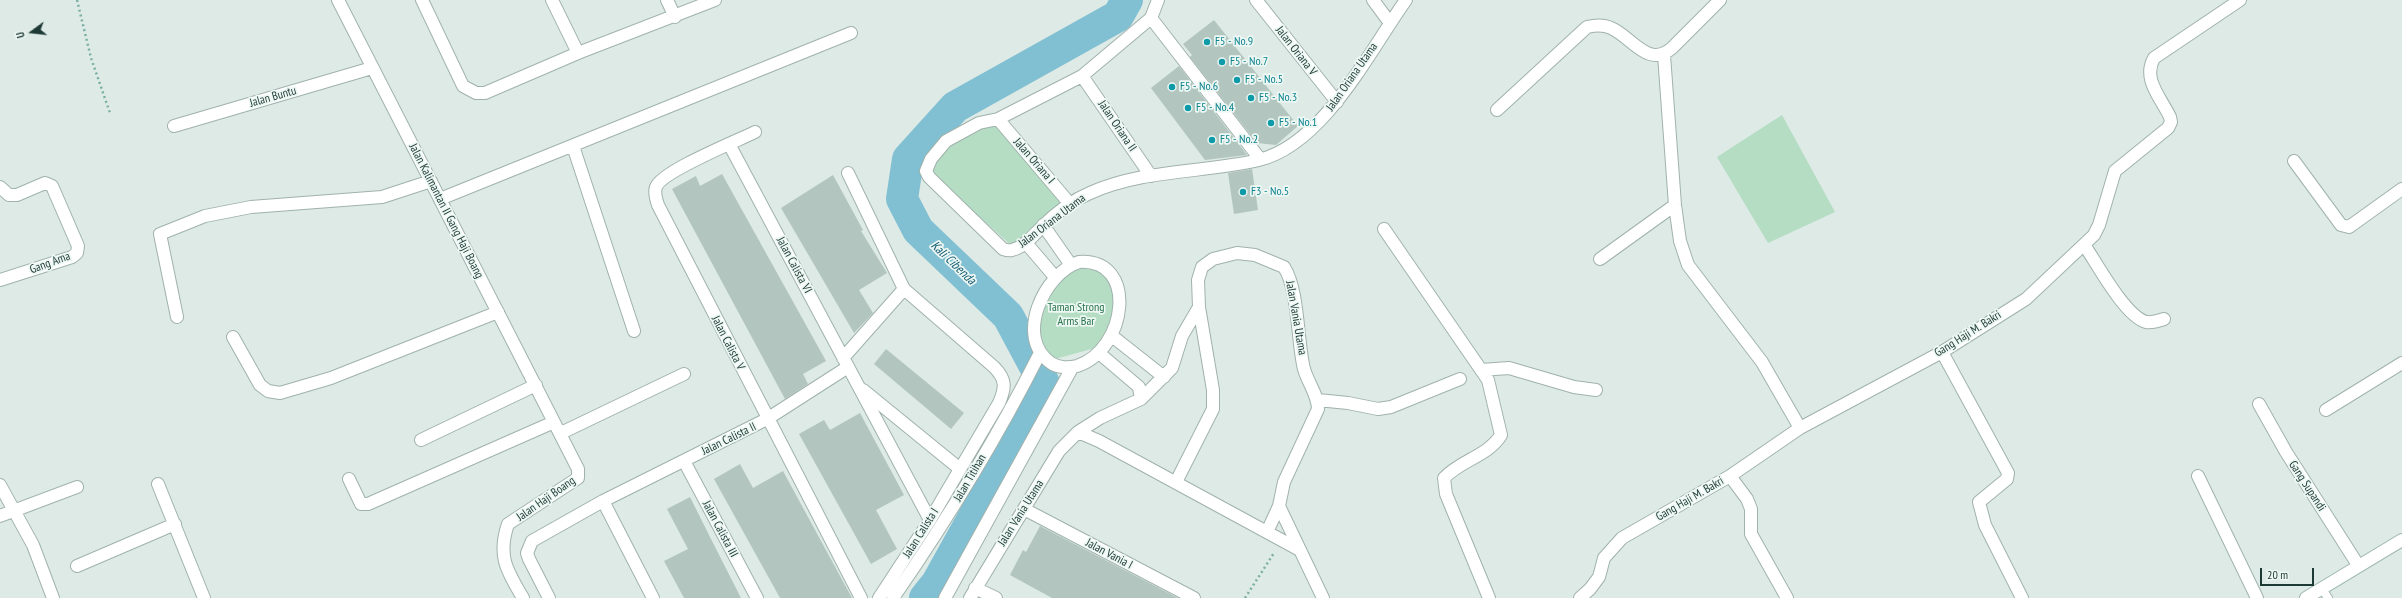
<!DOCTYPE html>
<style>
body{margin:0}
#map{position:relative;width:2402px;height:598px;overflow:hidden;background:#ddeae5;font-family:"PT Sans Narrow",sans-serif}
canvas{display:block}
.north{position:absolute;left:12px;top:12px;width:40px;height:40px;-webkit-text-stroke:3px #edf7f3;paint-order:stroke;rotate:255deg;font-size:11px;font-weight:700;line-height:16px;text-align:center;color:#1e3a35}
.north::after{content:'';display:block;margin:auto;width:14px;height:18px;background:#1e3a35;clip-path:polygon(50% 0,100% 100%,50% 72%,0 100%)}
.scale{position:absolute;left:2260px;top:568px;width:54px;height:18px;box-sizing:border-box;border:2px solid #1e3a35;border-top:0;padding-left:5px;font-size:12px;line-height:14px;white-space:nowrap;color:#1e3a35;-webkit-text-stroke:3px #edf7f3;paint-order:stroke}
</style>
<div id="map">
<canvas width="2402" height="598"></canvas>
<div class="north">U</div>
<div class="scale">20 m</div>
</div>
<script>
const ctx = document.querySelector('canvas').getContext('2d');
ctx.lineJoin = 'round';
function fill(path, color) {
  ctx.fillStyle = color;
  ctx.fill(path, 'evenodd');
}
function stroke(path, color, width, dash) {
  ctx.strokeStyle = color;
  ctx.lineWidth = width;
  ctx.lineCap = dash ? 'butt' : 'round';
  ctx.setLineDash(dash || []);
  ctx.stroke(path);
}
function label(font, color, halo, rows, align = 'center') {
  ctx.font = font + ' "PT Sans Narrow",sans-serif';
  ctx.lineWidth = 3.5;
  ctx.setLineDash([]);
  ctx.textBaseline = 'middle';
  ctx.strokeStyle = halo;
  ctx.fillStyle = color;
  for (const [text, x, y, turn = 0] of rows) {
    ctx.save();
    ctx.translate(x, y);
    ctx.rotate((+turn || 0) * Math.PI / 180);
    ctx.textAlign = isNaN(turn) ? turn : align;
    if (halo) ctx.strokeText(text, 0, 0);
    ctx.fillText(text, 0, 0);
    ctx.restore();
  }
}
fill(new Path2D(`
 M 1782,115 L 1835,212 L 1768,243 L 1717,157 Z
 M 997,122 L 1066,204 L 1043,217 L 1012,246 L 928,171 L 949,144 L 978,126 Z
 M 1098,264 L 1117,289 L 1106,345 L 1048,361 L 1041,352 L 1039,304 L 1065,269 Z`), '#b4ddc3');
stroke(new Path2D(`
 M 925,598 L 937,583 L 1046,387 L 1008,316 L 918,230 L 902,199 L 908,159 L 955,107 L 1118,16 L 1127,0`), '#81bfd3', 32);
fill(new Path2D(`
 M 1214,20 L 1298,126 L 1276,145 L 1257,143 L 1190,57 L 1192,55 L 1183,44 Z
 M 1179,66 L 1247,155 L 1205,160 L 1151,88 Z
 M 1252,169 L 1258,210 L 1234,214 L 1228,173 Z
 M 722,174 L 826,361 L 803,374 L 808,384 L 785,399 L 672,189 L 696,176 L 700,186 Z
 M 833,175 L 863,230 L 861,231 L 887,273 L 859,290 L 873,313 L 854,333 L 781,208 Z
 M 886,349 L 964,413 L 951,429 L 874,364 Z
 M 860,413 L 904,495 L 876,510 L 897,549 L 871,564 L 799,434 L 824,420 L 830,430 Z
 M 740,464 L 753,488 L 783,471 L 852,598 L 780,598 L 714,479 Z
 M 690,497 L 711,539 L 741,598 L 684,598 L 664,561 L 688,549 L 667,509 Z
 M 1040,526 L 1178,598 L 1052,598 L 1010,575 L 1023,550 L 1026,552 Z`), '#b2c5be');
const lane = new Path2D(`
 M 2322,589 L 2328,598`);
const street = new Path2D(`
 M 338,0 L 578,469 L 578,478 L 508,524 C 497,556 507,571 523,598
 M 422,0 L 463,86 L 476,93 L 485,93 L 578,53 L 715,0
 M 552,0 L 578,53
 M 667,0 L 675,17
 M 1158,0 L 1151,18 L 1082,76 L 998,119 L 979,123 L 946,141 L 931,159 L 926,171 L 929,177 L 1003,249 C 1006,250 1009,251 1012,250 C 1025,247 1034,234 1043,226 C 1056,213 1073,200 1090,193 C 1143,169 1204,173 1259,160 C 1324,144 1370,50 1406,0
 M 1256,0 L 1337,102
 M 1373,0 L 1390,23
 M 1151,18 L 1260,159
 M 1664,55 L 1675,205 L 1680,241 L 1688,265 L 1762,362 L 1800,428
 M 1082,76 L 1151,176
 M 1497,110 L 1587,27 C 1595,25 1603,24 1611,28 C 1632,37 1648,69 1672,48 L 1720,0
 M 998,119 L 1070,204
 M 174,126 L 372,68
 M 755,132 C 737,141 662,171 656,187 C 654,192 656,199 658,205 L 861,598
 M 729,144 L 930,520
 M 573,146 L 634,331
 M 2294,161 L 2341,225 L 2349,227 L 2402,189
 M 848,173 L 904,289 L 994,367 C 1006,379 1006,387 999,403 L 930,520 L 879,598
 M 0,187 L 9,195 L 17,195 L 45,183 L 52,186 L 78,246 L 77,253 L 72,257 L 0,280
 M 440,199 L 851,33
 M 1043,225 L 1071,265
 M 1384,229 L 1488,380 L 1501,435 C 1488,456 1461,460 1444,478 L 1446,494 L 1489,598
 M 1026,243 L 1055,277
 M 2085,246 C 2097,264 2125,316 2146,322 C 2153,323 2158,321 2164,319
 M 1600,259 L 1675,205
 M 1079,262 C 1139,258 1127,350 1077,366 C 1069,368 1058,368 1051,363 C 1014,338 1044,273 1079,262 Z
 M 177,317 L 160,234 L 205,216 L 251,207 L 382,197 L 431,181
 M 1112,336 L 1164,377
 M 233,337 L 260,385 L 268,391 L 280,393 L 331,378 L 498,312
 M 1942,352 L 2008,473 L 2007,479 L 1979,502 L 1985,525 L 2022,598
 M 1099,353 L 1139,387 L 1141,399
 M 843,358 L 904,289
 M 1481,370 L 1509,368 L 1574,387 L 1596,390
 M 863,390 L 960,469
 M 1318,400 L 1348,403 L 1378,409 L 1391,407 L 1460,379
 M 2259,404 L 2286,452 L 2358,565
 M 2326,410 L 2402,363
 M 1078,432 L 1099,441 L 1298,549
 M 561,433 L 684,374
 M 421,440 L 536,385
 M 684,461 L 757,598
 M 1730,476 L 1747,499 L 1751,509 L 1751,534 L 1787,598
 M 2198,476 L 2257,598
 M 349,479 L 361,504 L 368,504 L 554,422
 M 1176,482 L 1213,409 L 1213,390 L 1199,307
 M 158,484 L 204,598
 M 0,485 L 33,545 L 53,598
 M 603,501 L 653,598
 M 1024,509 L 1194,598
 M 0,516 L 77,487
 M 1267,532 L 1279,506
 M 77,566 L 175,524
 M 975,588 L 996,598
 M 549,598 L 529,559 L 527,553 L 532,541 L 603,501 L 767,419 L 848,367
 M 893,598 C 947,520 997,438 1040,353
 M 945,598 L 1072,368
 M 970,598 L 1059,451 L 1078,432 L 1100,418 L 1141,399 L 1172,368 L 1182,336 L 1199,307 L 1198,280 L 1202,267 L 1213,259 L 1237,253 L 1255,255 L 1284,267 C 1299,290 1297,341 1304,369 C 1308,383 1318,395 1318,409 L 1284,482 L 1279,506 L 1323,598
 M 1580,598 L 1590,589 L 1599,577 L 1604,558 L 1622,538 L 1730,476 L 1800,428 L 1942,352 L 2026,299 L 2094,235 L 2099,225 L 2115,171 L 2168,128 L 2171,122 L 2170,117 C 2161,98 2142,79 2154,58 L 2240,0`);
const secondary = new Path2D(`
 M 2306,598 L 2402,540`);
stroke(lane, '#a0b2ad', 10);
stroke(street, '#a0b2ad', 14);
stroke(secondary, '#9cb6af', 14);
stroke(new Path2D(`
 M 77,0 L 91,58 L 110,113
 M 1245,598 L 1274,553`), '#7cafa3', 2.5, [2, 3]);
stroke(lane, '#fff', 8);
stroke(street, '#fff', 12);
stroke(secondary, '#fff', 12);
for (const [x, y, r, color] of [
 [1207,42,4,"#0f9aa8"],
 [1222,62,4,"#0f9aa8"],
 [1237,80,4,"#0f9aa8"],
 [1172,87,4,"#0f9aa8"],
 [1251,98,4,"#0f9aa8"],
 [1188,108,4,"#0f9aa8"],
 [1271,123,4,"#0f9aa8"],
 [1212,140,4,"#0f9aa8"],
 [1243,192,4,"#0f9aa8"]
]) {
  const dot = new Path2D();
  dot.arc(x, y, r, 0, 2 * Math.PI);
  ctx.fillStyle = color;
  ctx.fill(dot);
  stroke(dot, '#edf7f3', 1.5);
}
label('12px', '#0d838f', '#edf7f3', [
 ["F5 - No.9",1215,42],
 ["F5 - No.7",1230,62],
 ["F5 - No.5",1245,80],
 ["F5 - No.6",1180,87],
 ["F5 - No.3",1259,98],
 ["F5 - No.4",1196,108],
 ["F5 - No.1",1279,123],
 ["F5 - No.2",1220,140],
 ["F3 - No.5",1251,192]
], 'left');
label('12px', '#1e3a35', '#edf7f3', [
 ["Jalan Oriana V",1296,51,52],
 ["Jalan Oriana Utama",1352,77,-55],
 ["Jalan Buntu",273,97,-16],
 ["Jalan Oriana II",1117,126,56],
 ["Jalan Oriana I",1034,161,49],
 ["Jalan Kalimantan II Gang Haji Boang",446,211,63],
 ["Jalan Oriana Utama",1052,221,-37],
 ["Gang Ama",50,263,-20],
 ["Jalan Calista VI",794,265,62],
 ["Jalan Vania Utama",1296,318,80],
 ["Gang Haji M. Bakri",1968,334,-32],
 ["Jalan Calista V",728,343,63],
 ["Jalan Calista II",729,439,-26],
 ["Jalan Titihan",970,478,-60],
 ["Gang Supandi",2307,486,57],
 ["Jalan Haji Boang",546,499,-35],
 ["Gang Haji M. Bakri",1690,499,-30],
 ["Jalan Vania Utama",1021,513,-58],
 ["Jalan Calista III",720,529,62],
 ["Jalan Calista I",921,533,-58],
 ["Jalan Vania I",1109,554,28]
]);
label('12px', '#27724a', '#edf7f3', [
 ["Taman Strong",1076,308],
 ["Arms Bar",1076,322]
]);
label('italic 13px', '#175f77', '#edf7f3', [
 ["Kali Cibenda",953,263,44]
]);
</script>
